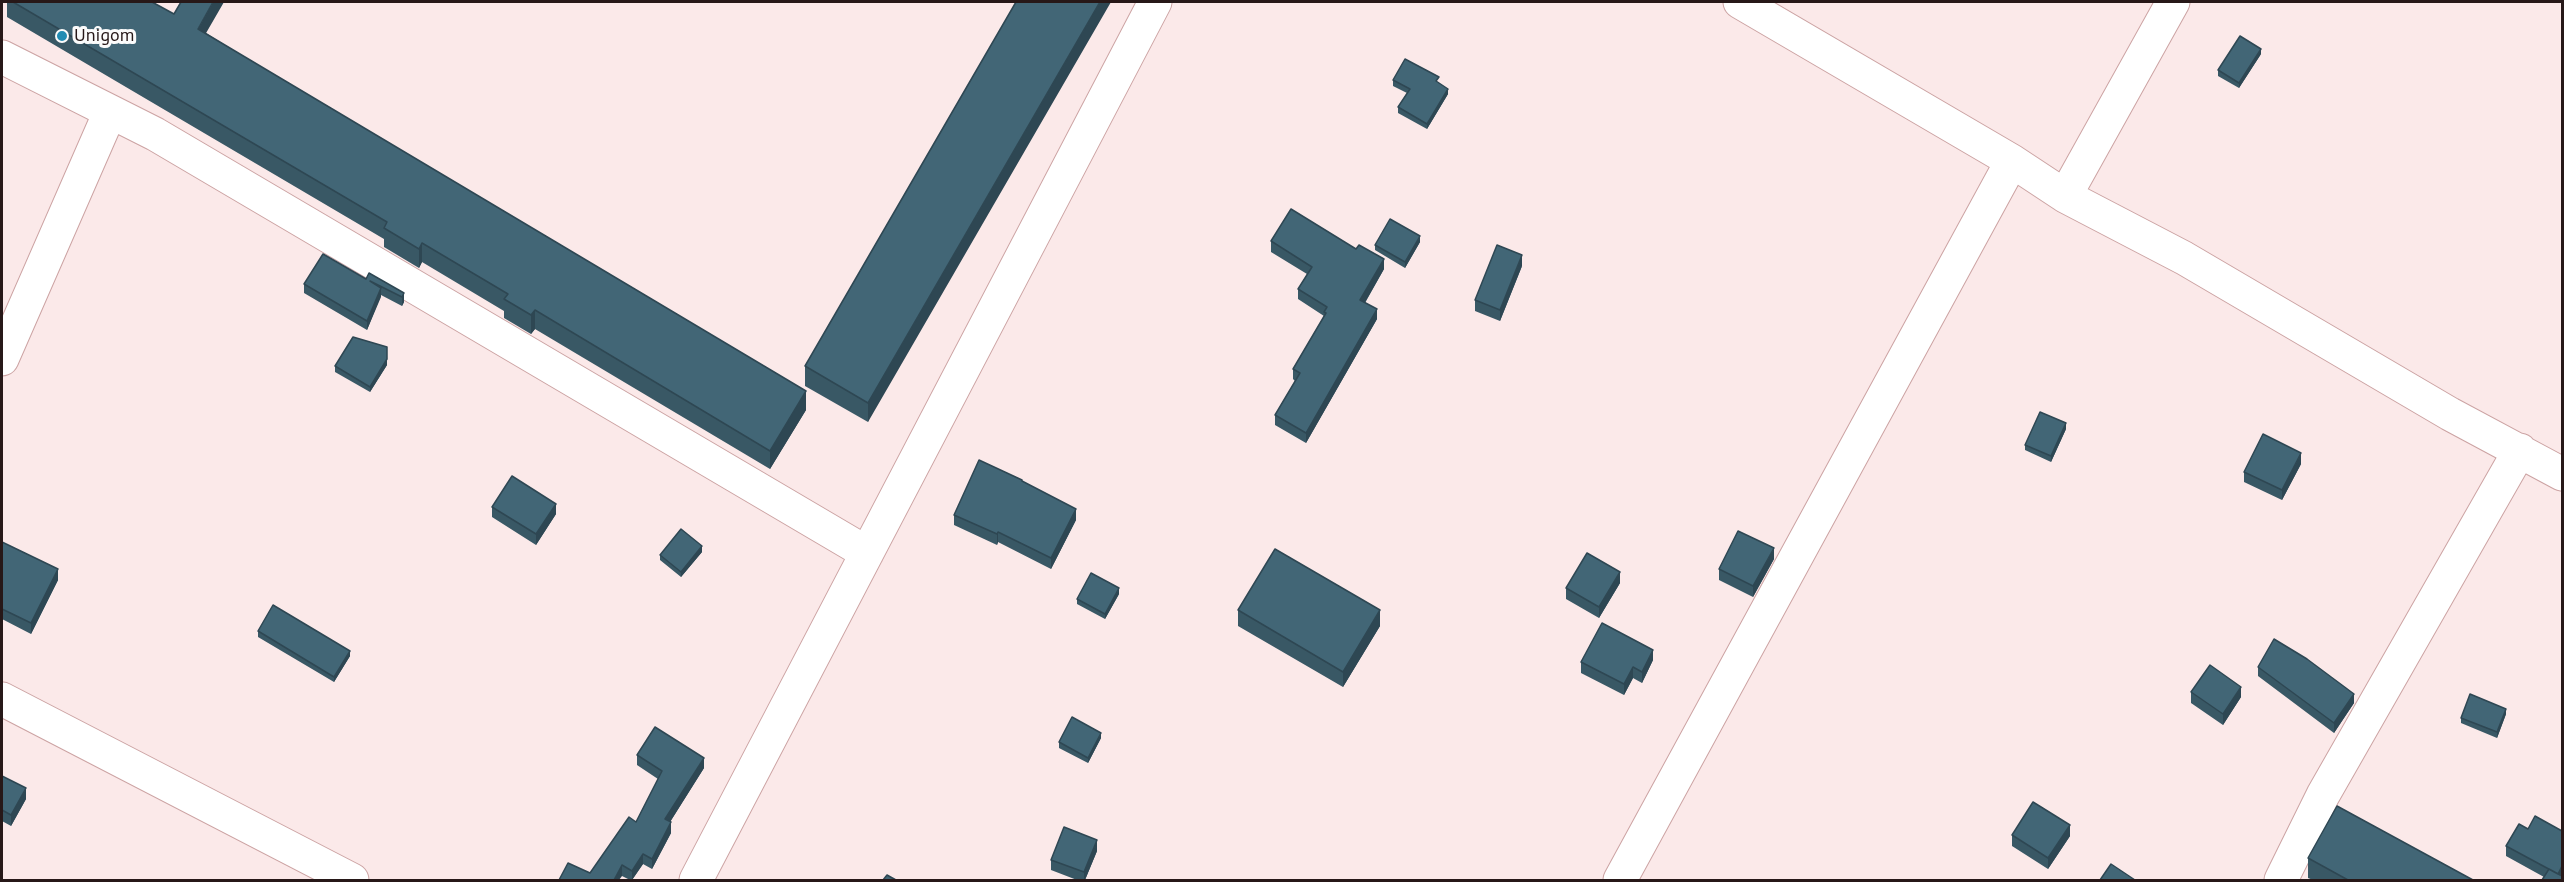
<!DOCTYPE html>
<style>
body{margin:0}
#map{position:relative;width:2564px;height:882px;overflow:hidden;background:#fbe9e9;font-family:"PT Sans",sans-serif}
canvas{display:block}
.frame{position:absolute;inset:0;border:3px solid #271818;pointer-events:none}
</style>
<div id="map">
<canvas width="2564" height="882"></canvas>
<div class="frame"></div>
</div>
<script>
const ctx = document.querySelector('canvas').getContext('2d');
ctx.lineJoin = 'round';
function stroke(path, color, width, dash) {
  ctx.strokeStyle = color;
  ctx.lineWidth = width;
  ctx.lineCap = dash ? 'butt' : 'round';
  ctx.setLineDash(dash || []);
  ctx.stroke(path);
}
function fill(path, color) {
  ctx.fillStyle = color;
  ctx.fill(path, 'evenodd');
}
function label(font, color, halo, rows, align = 'center') {
  ctx.font = font + ' "PT Sans",sans-serif';
  ctx.lineWidth = 6;
  ctx.setLineDash([]);
  ctx.textBaseline = 'middle';
  ctx.strokeStyle = halo;
  ctx.fillStyle = color;
  for (const [text, x, y, turn = 0] of rows) {
    ctx.save();
    ctx.translate(x, y);
    ctx.rotate((+turn || 0) * Math.PI / 180);
    ctx.textAlign = isNaN(turn) ? turn : align;
    if (halo) ctx.strokeText(text, 0, 0);
    ctx.fillText(text, 0, 0);
    ctx.restore();
  }
}
const minor = new Path2D(`
 M 1740,2 L 2012,161 L 2065,196 L 2184,258 L 2450,414 L 2562,474
 M 2,57 L 155,134 L 867,553
 M 2065,196 L 2173,2
 M 2,359 L 110,112
 M 2,699 L 352,880
 M 696,880 L 1155,2
 M 1620,880 L 2012,161
 M 2281,880 L 2323,795 L 2520,450`);
stroke(minor, '#cca3a3', 35);
stroke(minor, '#fff', 33);
fill(new Path2D(`
 M 7,2 L 152,2 L 206,33 L 806,410 L 770,469 L 535,329 L 531,334 L 504,318 L 504,311 L 422,262 L 419,268 L 384,247 L 384,239 L 7,17 Z
 M 1016,2 L 868,422 L 805,386 L 805,366 Z
 M 2261,54 L 2239,88 L 2218,76 L 2218,70 Z
 M 1393,80 L 1438,83 L 1448,94 L 1427,129 L 1398,113 L 1398,107 L 1407,93 L 1393,86 Z
 M 1271,241 L 1384,269 L 1365,303 L 1377,319 L 1306,443 L 1275,425 L 1275,415 L 1295,381 L 1293,379 L 1293,369 L 1324,316 L 1298,299 L 1298,289 L 1307,274 L 1271,252 Z
 M 1420,242 L 1405,268 L 1375,250 L 1375,245 Z
 M 1522,266 L 1500,321 L 1475,311 L 1475,300 Z
 M 366,279 L 404,293 L 404,302 L 402,306 L 381,295 L 367,330 L 304,293 L 304,284 Z
 M 387,365 L 370,392 L 335,372 L 335,366 Z
 M 2066,429 L 2051,462 L 2025,450 L 2025,445 Z
 M 2301,464 L 2282,500 L 2244,482 L 2244,472 Z
 M 1022,482 L 1076,520 L 1051,569 L 998,542 L 997,545 L 954,525 L 954,515 Z
 M 492,507 L 556,514 L 536,545 L 492,517 Z
 M 2,542 L 58,580 L 31,634 L 2,619 Z
 M 702,552 L 681,577 L 660,560 L 660,555 Z
 M 1774,559 L 1753,597 L 1719,580 L 1719,569 Z
 M 1620,583 L 1599,618 L 1566,599 L 1566,588 Z
 M 1119,594 L 1105,619 L 1077,604 L 1077,599 Z
 M 1238,610 L 1380,626 L 1343,687 L 1238,626 Z
 M 258,631 L 350,656 L 334,682 L 258,637 Z
 M 1653,660 L 1642,683 L 1633,678 L 1624,695 L 1581,673 L 1581,662 Z
 M 2258,667 L 2354,703 L 2334,733 L 2258,676 Z
 M 2191,692 L 2241,697 L 2223,725 L 2191,703 Z
 M 2506,714 L 2497,738 L 2461,723 L 2461,718 Z
 M 1101,738 L 1088,763 L 1059,748 L 1059,742 Z
 M 637,755 L 704,768 L 670,822 L 671,833 L 652,869 L 643,864 L 632,880 L 630,880 L 622,876 L 590,873 L 636,822 L 658,779 L 637,765 Z
 M 2,776 L 26,799 L 11,826 L 2,821 Z
 M 2519,824 L 2562,880 L 2544,877 L 2506,856 L 2506,846 Z
 M 2012,835 L 2070,836 L 2048,869 L 2012,846 Z
 M 1097,851 L 1085,880 L 1077,880 L 1051,870 L 1051,860 Z
 M 2308,858 L 2473,880 L 2313,880 L 2308,878 Z`), '#395865');
fill(new Path2D(`
 M 213,2 L 224,2 L 198,47 L 198,29 Z
 M 1100,2 L 1111,2 L 868,422 L 868,403 Z
 M 2261,49 L 2261,54 L 2239,88 L 2239,83 Z
 M 1448,89 L 1448,94 L 1427,129 L 1427,124 Z
 M 1420,236 L 1420,242 L 1405,268 L 1405,262 Z
 M 422,243 L 422,262 L 419,268 L 419,249 Z
 M 1522,255 L 1522,266 L 1500,321 L 1500,310 Z
 M 1384,259 L 1384,269 L 1360,311 L 1360,300 Z
 M 381,288 L 381,297 L 367,330 L 367,321 Z
 M 404,293 L 404,302 L 402,306 L 402,297 Z
 M 1377,309 L 1377,319 L 1306,443 L 1306,433 Z
 M 535,310 L 535,329 L 531,334 L 531,315 Z
 M 387,359 L 387,365 L 370,392 L 370,387 Z
 M 806,391 L 806,410 L 770,469 L 770,451 Z
 M 2066,423 L 2066,429 L 2051,462 L 2051,456 Z
 M 2301,453 L 2301,464 L 2282,500 L 2282,490 Z
 M 556,504 L 556,514 L 536,545 L 536,534 Z
 M 1076,509 L 1076,520 L 1051,569 L 1051,558 Z
 M 998,532 L 998,542 L 997,545 L 997,534 Z
 M 702,546 L 702,552 L 681,577 L 681,572 Z
 M 1774,548 L 1774,559 L 1753,597 L 1753,586 Z
 M 58,569 L 58,580 L 31,634 L 31,623 Z
 M 1620,572 L 1620,583 L 1599,618 L 1599,607 Z
 M 1119,588 L 1119,594 L 1105,619 L 1105,614 Z
 M 1380,610 L 1380,626 L 1343,687 L 1343,672 Z
 M 1653,650 L 1653,660 L 1642,683 L 1642,672 Z
 M 350,651 L 350,656 L 334,682 L 334,677 Z
 M 1633,667 L 1633,678 L 1624,695 L 1624,684 Z
 M 2241,687 L 2241,697 L 2223,725 L 2223,714 Z
 M 2354,694 L 2354,703 L 2334,733 L 2334,723 Z
 M 2506,709 L 2506,714 L 2497,738 L 2497,732 Z
 M 1101,733 L 1101,738 L 1088,763 L 1088,758 Z
 M 704,758 L 704,768 L 665,830 L 665,819 Z
 M 26,788 L 26,799 L 11,826 L 11,815 Z
 M 671,822 L 671,833 L 652,869 L 652,859 Z
 M 2070,825 L 2070,836 L 2048,869 L 2048,858 Z
 M 1097,840 L 1097,851 L 1085,880 L 1084,880 L 1084,872 Z
 M 643,854 L 643,864 L 632,880 L 632,871 Z
 M 622,865 L 622,876 L 619,880 L 614,880 Z
 M 2562,866 L 2562,876 L 2558,874 Z`), '#2e4753');
const building = new Path2D(`
 M 13,2 L 152,2 L 174,14 L 181,2 L 213,2 L 198,29 L 806,391 L 770,451 L 535,310 L 531,315 L 504,299 L 508,294 L 422,243 L 419,249 L 384,228 L 387,222 Z
 M 1016,2 L 1100,2 L 868,403 L 805,366 Z
 M 2240,36 L 2261,49 L 2239,83 L 2218,70 Z
 M 1405,59 L 1439,77 L 1436,81 L 1448,89 L 1427,124 L 1398,107 L 1410,89 L 1393,80 Z
 M 1291,209 L 1356,249 L 1359,245 L 1384,259 L 1360,300 L 1377,309 L 1306,433 L 1275,415 L 1300,373 L 1293,369 L 1326,313 L 1324,312 L 1327,307 L 1298,289 L 1312,267 L 1271,241 Z
 M 1390,219 L 1420,236 L 1405,262 L 1375,245 Z
 M 1497,245 L 1522,255 L 1500,310 L 1475,300 Z
 M 323,254 L 366,279 L 369,273 L 404,293 L 402,297 L 370,281 L 381,288 L 367,321 L 304,284 Z
 M 353,337 L 387,347 L 387,359 L 370,387 L 335,366 Z
 M 2040,412 L 2066,423 L 2051,456 L 2025,445 Z
 M 2263,434 L 2301,453 L 2282,490 L 2244,472 Z
 M 979,460 L 1022,480 L 1022,481 L 1076,509 L 1051,558 L 998,532 L 997,534 L 954,515 Z
 M 512,476 L 556,504 L 536,534 L 492,507 Z
 M 681,529 L 702,546 L 681,572 L 660,555 Z
 M 1738,531 L 1774,548 L 1753,586 L 1719,569 Z
 M 2,542 L 58,569 L 31,623 L 2,609 Z
 M 1275,549 L 1380,610 L 1343,672 L 1238,610 Z
 M 1587,553 L 1620,572 L 1599,607 L 1566,588 Z
 M 1091,573 L 1119,588 L 1105,614 L 1077,599 Z
 M 273,605 L 350,651 L 334,677 L 258,631 Z
 M 1602,623 L 1653,650 L 1642,672 L 1633,667 L 1624,684 L 1581,662 Z
 M 2274,639 L 2307,659 L 2354,694 L 2334,723 L 2258,667 Z
 M 2210,665 L 2241,687 L 2223,714 L 2191,692 Z
 M 2470,694 L 2506,709 L 2497,732 L 2461,718 Z
 M 1072,717 L 1101,733 L 1088,758 L 1059,742 Z
 M 655,727 L 704,758 L 665,819 L 671,822 L 652,859 L 643,854 L 632,871 L 622,865 L 614,880 L 559,880 L 568,863 L 590,873 L 629,817 L 636,822 L 662,771 L 637,755 Z
 M 2,776 L 26,788 L 11,815 L 2,810 Z
 M 2033,802 L 2070,825 L 2048,858 L 2012,835 Z
 M 2337,806 L 2473,880 L 2348,880 L 2308,858 Z
 M 2535,816 L 2562,831 L 2562,866 L 2558,874 L 2506,846 L 2519,824 L 2528,829 Z
 M 1064,827 L 1097,840 L 1084,872 L 1051,860 Z
 M 2111,864 L 2135,880 L 2100,880 Z
 M 2549,869 L 2562,876 L 2562,880 L 2542,880 Z
 M 887,875 L 896,880 L 883,880 Z`);
fill(building, '#426676');
stroke(building, '#2e4753', 1.5);
for (const [x, y, r, color] of [
 [62,36,6,"#228cb3"]
]) {
  const dot = new Path2D();
  dot.arc(x, y, r, 0, 2 * Math.PI);
  ctx.fillStyle = color;
  ctx.fill(dot);
  stroke(dot, '#fbfbfb', 2);
}
label('18px', '#271818', '#fbfbfb', [
 ["Unigom",74,36]
], 'left');
</script>
